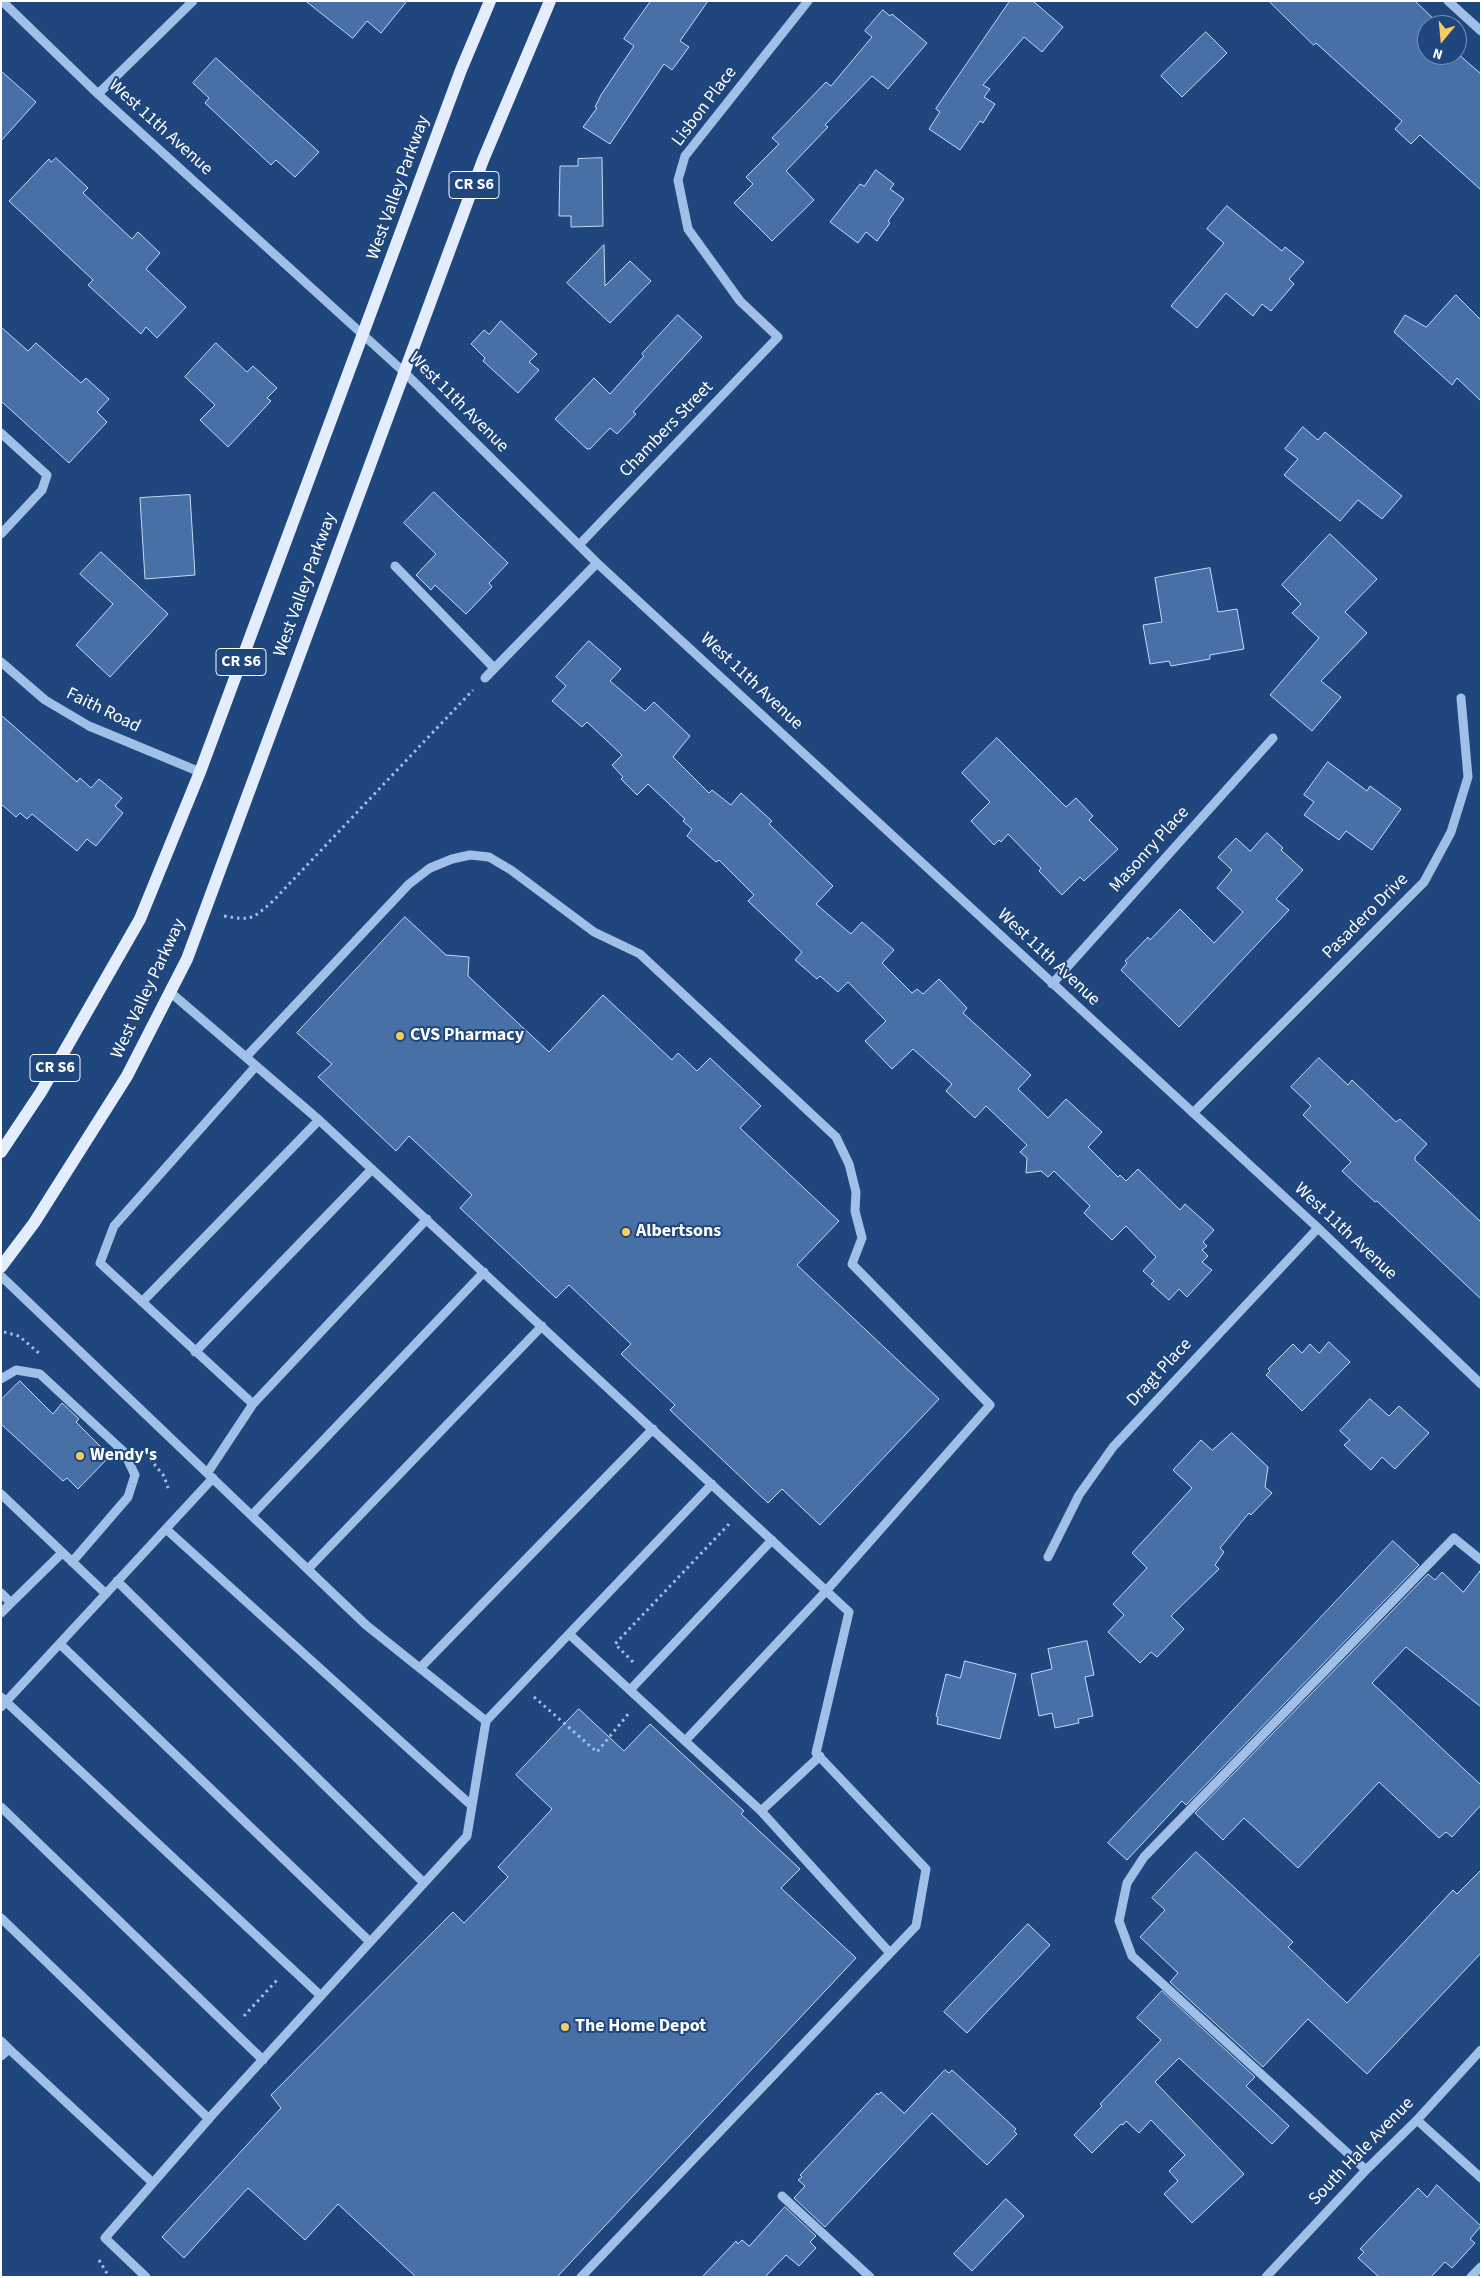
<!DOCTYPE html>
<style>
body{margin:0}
#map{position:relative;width:1482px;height:2278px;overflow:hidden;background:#1f467d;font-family:"Source Sans 3",sans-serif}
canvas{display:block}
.frame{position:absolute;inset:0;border:2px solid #fff;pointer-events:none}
.north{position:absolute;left:1417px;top:15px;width:50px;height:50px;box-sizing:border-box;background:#1f467d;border:1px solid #7990b1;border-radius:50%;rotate:197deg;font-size:14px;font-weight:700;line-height:20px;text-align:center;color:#fff}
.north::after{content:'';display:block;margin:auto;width:18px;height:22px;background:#f6cd61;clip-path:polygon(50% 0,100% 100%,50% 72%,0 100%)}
</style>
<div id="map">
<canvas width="1482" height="2278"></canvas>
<div class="frame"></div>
<div class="north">N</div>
</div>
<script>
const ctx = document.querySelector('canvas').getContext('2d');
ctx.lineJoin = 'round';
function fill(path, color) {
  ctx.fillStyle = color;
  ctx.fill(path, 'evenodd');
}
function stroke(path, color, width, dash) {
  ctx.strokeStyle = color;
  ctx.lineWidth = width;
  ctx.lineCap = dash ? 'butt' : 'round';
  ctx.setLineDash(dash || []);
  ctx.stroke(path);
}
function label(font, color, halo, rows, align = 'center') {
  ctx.font = font + ' "Source Sans 3",sans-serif';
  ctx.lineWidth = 4;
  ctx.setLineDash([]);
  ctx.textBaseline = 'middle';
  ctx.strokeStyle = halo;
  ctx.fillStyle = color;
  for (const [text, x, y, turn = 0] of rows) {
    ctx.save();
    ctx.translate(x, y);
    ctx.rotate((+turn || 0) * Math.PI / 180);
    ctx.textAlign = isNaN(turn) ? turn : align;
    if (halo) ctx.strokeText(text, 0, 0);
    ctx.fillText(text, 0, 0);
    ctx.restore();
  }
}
const building = new Path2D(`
 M 306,1 L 407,1 L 381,33 L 367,21 L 353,38 Z
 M 651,1 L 708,1 L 680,41 L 689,47 L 672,70 L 664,64 L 610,144 L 583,127 L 597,108 L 595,107 L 601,95 L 634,46 L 624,39 Z
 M 1010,1 L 1033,1 L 1063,27 L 1042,52 L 1024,37 L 983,85 L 990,89 L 984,97 L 995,104 L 983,123 L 980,121 L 960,150 L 929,129 L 940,112 L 936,109 Z
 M 1269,1 L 1415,1 L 1440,25 L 1426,25 L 1427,55 L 1457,55 L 1457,53 L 1481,74 L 1481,190 L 1420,135 L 1411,144 L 1395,129 L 1402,121 L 1316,43 L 1314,45 Z
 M 883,10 L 890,16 L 892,14 L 927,43 L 888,89 L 872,76 L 825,125 L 828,127 L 786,171 L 814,200 L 772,241 L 734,203 L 753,184 L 746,177 L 779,144 L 772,138 L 826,82 L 831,86 L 872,37 L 865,31 Z
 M 1206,32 L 1227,53 L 1182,97 L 1161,76 Z
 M 216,58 L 319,152 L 295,177 L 276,160 L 271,165 L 205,103 L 209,98 L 193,83 Z
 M 1,71 L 36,102 L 1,141 Z
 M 56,158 L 88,188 L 83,193 L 132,239 L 138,232 L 160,253 L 146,269 L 186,307 L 157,338 L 146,327 L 141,334 L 88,285 L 93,280 L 9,201 L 49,159 L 51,162 Z
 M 602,158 L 603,226 L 571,227 L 571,216 L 559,216 L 560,166 L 578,166 L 578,159 Z
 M 876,170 L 894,184 L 890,189 L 904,199 L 888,221 L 890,223 L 877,241 L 866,232 L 858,243 L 830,222 L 860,184 L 864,186 Z
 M 1227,206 L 1282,251 L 1285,247 L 1304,262 L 1289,279 L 1294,284 L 1271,311 L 1262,304 L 1253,316 L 1226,293 L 1197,328 L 1171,306 L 1224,243 L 1207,229 Z
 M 604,245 L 605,286 L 630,261 L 651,281 L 610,323 L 567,283 Z
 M 1456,295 L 1481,320 L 1481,401 L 1457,378 L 1452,385 L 1394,332 L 1405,315 L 1426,327 Z
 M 678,315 L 702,337 L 633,412 L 636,414 L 617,434 L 610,428 L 590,449 L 587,449 L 555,419 L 594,378 L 610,394 L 644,356 L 642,354 Z
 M 501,321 L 537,354 L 529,362 L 539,370 L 518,393 L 483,361 L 485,358 L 471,344 L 484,330 L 489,334 Z
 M 1,327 L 28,351 L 36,343 L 81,383 L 86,378 L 109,399 L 97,412 L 107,422 L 69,463 L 1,401 Z
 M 216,343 L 247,372 L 253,366 L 277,388 L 267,398 L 271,401 L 228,447 L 200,420 L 215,405 L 185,377 Z
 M 1303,427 L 1318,440 L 1325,432 L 1402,496 L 1382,519 L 1358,500 L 1340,521 L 1284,475 L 1298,459 L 1285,449 Z
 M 434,492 L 508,563 L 489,583 L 492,587 L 466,614 L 435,585 L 431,590 L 416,575 L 436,554 L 404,523 Z
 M 190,495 L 195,575 L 145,579 L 140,498 Z
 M 1330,534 L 1377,579 L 1345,612 L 1367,633 L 1321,681 L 1341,697 L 1312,731 L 1270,695 L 1319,638 L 1292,613 L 1301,604 L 1282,585 Z
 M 101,552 L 168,614 L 110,677 L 76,645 L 113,604 L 80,574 Z
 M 1210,568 L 1218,612 L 1237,609 L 1244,649 L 1210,655 L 1210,659 L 1171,666 L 1169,661 L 1150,664 L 1143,625 L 1162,622 L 1155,578 Z
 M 589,641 L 621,669 L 610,681 L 645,711 L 654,702 L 690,736 L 673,757 L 709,793 L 712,790 L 731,805 L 741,793 L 772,821 L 769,824 L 833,886 L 816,904 L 851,934 L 862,922 L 894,950 L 882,963 L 912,993 L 917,989 L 923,994 L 939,979 L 967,1008 L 963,1013 L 1031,1075 L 1018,1089 L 1048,1118 L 1066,1099 L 1102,1132 L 1088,1147 L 1118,1177 L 1120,1175 L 1126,1181 L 1138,1169 L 1180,1210 L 1185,1204 L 1214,1230 L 1203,1242 L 1207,1246 L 1202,1250 L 1208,1256 L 1202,1262 L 1212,1270 L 1187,1297 L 1179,1289 L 1169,1300 L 1151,1284 L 1154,1281 L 1143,1271 L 1156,1257 L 1126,1226 L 1112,1240 L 1084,1213 L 1090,1206 L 1054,1171 L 1048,1177 L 1041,1171 L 1026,1173 L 1027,1158 L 1020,1152 L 1027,1145 L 986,1106 L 975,1118 L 946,1091 L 952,1084 L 913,1049 L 892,1069 L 865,1041 L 886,1021 L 848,982 L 838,992 L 820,976 L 817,979 L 795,960 L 802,952 L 748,901 L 754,895 L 719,860 L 716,862 L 687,836 L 692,829 L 683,821 L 685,819 L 648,784 L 637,795 L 621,779 L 623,777 L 612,765 L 622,755 L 587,722 L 582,727 L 552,701 L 566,686 L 556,677 Z
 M 1,715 L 77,782 L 80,778 L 91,788 L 99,779 L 122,798 L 115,806 L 123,813 L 96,846 L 87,839 L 77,851 L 32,814 L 27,819 L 20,813 L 16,817 L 1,804 Z
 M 997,738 L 1066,807 L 1076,798 L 1093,816 L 1089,820 L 1118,849 L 1084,881 L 1080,877 L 1062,895 L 1039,871 L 1041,868 L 1008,834 L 1001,842 L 999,840 L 994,845 L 971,821 L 990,802 L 962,773 Z
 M 1328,762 L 1367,791 L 1370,786 L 1401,809 L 1372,850 L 1346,831 L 1339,840 L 1304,815 L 1314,802 L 1304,795 Z
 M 1267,833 L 1283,848 L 1281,850 L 1303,870 L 1276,899 L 1289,910 L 1179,1027 L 1121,970 L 1127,963 L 1125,961 L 1148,937 L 1150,940 L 1180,909 L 1214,943 L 1243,912 L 1217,888 L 1232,870 L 1218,857 L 1236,838 L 1250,851 Z
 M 405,917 L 446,955 L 469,957 L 468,976 L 549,1052 L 603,995 L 672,1060 L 678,1053 L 697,1071 L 710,1058 L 761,1106 L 740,1128 L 839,1221 L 797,1265 L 939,1399 L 820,1525 L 782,1489 L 768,1503 L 670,1410 L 675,1405 L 621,1354 L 631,1344 L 569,1285 L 556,1298 L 460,1208 L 472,1195 L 409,1136 L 396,1151 L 318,1077 L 332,1064 L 297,1033 Z
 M 1319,1058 L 1348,1085 L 1352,1080 L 1396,1122 L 1400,1119 L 1427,1144 L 1415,1157 L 1415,1160 L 1481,1222 L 1481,1299 L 1377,1201 L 1375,1202 L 1342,1171 L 1351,1162 L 1303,1115 L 1311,1106 L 1291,1087 Z
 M 1329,1342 L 1350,1362 L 1302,1411 L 1266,1375 L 1270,1371 L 1268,1369 L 1293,1344 L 1302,1353 L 1310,1344 L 1319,1353 Z
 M 20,1381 L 53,1414 L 62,1403 L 79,1419 L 76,1422 L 110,1456 L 78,1489 L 67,1478 L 63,1481 L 1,1424 L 1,1400 Z
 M 1370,1399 L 1389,1416 L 1399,1406 L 1429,1433 L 1395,1469 L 1382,1457 L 1371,1470 L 1344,1445 L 1350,1440 L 1340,1431 Z
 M 1232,1433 L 1268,1467 L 1265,1487 L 1272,1493 L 1251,1515 L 1249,1513 L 1220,1548 L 1224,1552 L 1215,1565 L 1219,1569 L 1171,1616 L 1184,1629 L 1157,1657 L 1151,1652 L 1140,1663 L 1108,1632 L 1124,1615 L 1113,1604 L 1147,1568 L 1132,1553 L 1192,1488 L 1173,1470 L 1201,1440 L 1212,1450 Z
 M 1393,1541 L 1419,1565 L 1186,1805 L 1182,1801 L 1127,1860 L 1108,1843 Z
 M 1481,1570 L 1481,1707 L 1406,1647 L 1372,1683 L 1481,1785 L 1481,1805 L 1452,1837 L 1446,1832 L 1439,1838 L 1379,1782 L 1298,1868 L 1244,1818 L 1223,1840 L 1195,1813 L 1428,1574 L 1435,1580 L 1442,1572 L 1463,1592 Z
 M 1087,1641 L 1094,1675 L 1085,1677 L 1093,1716 L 1078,1719 L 1079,1723 L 1055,1728 L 1052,1713 L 1039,1716 L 1031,1674 L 1052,1669 L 1048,1649 Z
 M 965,1661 L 1016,1674 L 1000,1739 L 937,1724 L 938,1717 L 936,1716 L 946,1674 L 960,1678 Z
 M 579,1709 L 624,1751 L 650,1724 L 744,1811 L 741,1814 L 800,1869 L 781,1888 L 856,1958 L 557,2277 L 416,2277 L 338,2204 L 305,2240 L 248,2188 L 184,2258 L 162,2237 L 281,2108 L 271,2095 L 453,1912 L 464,1923 L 508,1877 L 498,1867 L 552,1809 L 516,1775 Z
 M 1196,1852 L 1293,1942 L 1288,1947 L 1347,2003 L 1453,1890 L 1457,1894 L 1481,1870 L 1481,1953 L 1367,2074 L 1308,2019 L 1263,2067 L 1170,1982 L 1178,1973 L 1140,1937 L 1165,1910 L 1152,1898 Z
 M 1028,1924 L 1050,1945 L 967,2033 L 944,2012 Z
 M 1162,1991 L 1255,2077 L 1246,2086 L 1289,2126 L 1272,2144 L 1179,2058 L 1155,2082 L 1244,2174 L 1192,2223 L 1164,2194 L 1178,2181 L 1169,2171 L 1185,2155 L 1151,2120 L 1139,2133 L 1126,2121 L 1123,2125 L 1121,2124 L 1092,2153 L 1074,2135 L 1102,2106 L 1100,2104 L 1161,2040 L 1137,2018 Z
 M 945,2070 L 949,2073 L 952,2070 L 1016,2129 L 1014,2131 L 1017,2134 L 987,2165 L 932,2113 L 825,2227 L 794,2198 L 805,2186 L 798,2180 L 802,2177 L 800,2175 L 877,2093 L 878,2095 L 881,2092 L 904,2113 Z
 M 1437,2185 L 1481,2226 L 1470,2239 L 1475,2243 L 1452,2268 L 1445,2262 L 1431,2277 L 1379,2277 L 1358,2258 L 1364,2252 L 1360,2249 L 1418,2188 L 1427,2197 Z
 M 1006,2199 L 1024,2216 L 972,2271 L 954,2254 Z
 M 785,2207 L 816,2236 L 810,2242 L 816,2248 L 799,2266 L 786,2255 L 765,2277 L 702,2277 L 736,2241 L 738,2244 L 742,2240 L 749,2246 Z`);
fill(building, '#4770a7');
stroke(building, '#c5daf6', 1);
stroke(new Path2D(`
 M 224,916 C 252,921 252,919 273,901 L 473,690
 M 4,1332 L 19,1336 L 41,1355
 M 150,1459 L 164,1476 L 168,1488
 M 633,1662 L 615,1644 L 729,1524
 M 534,1697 L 597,1752 L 629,1713
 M 244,2016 L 277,1980
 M 99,2260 L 109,2277`), '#a1c0e7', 3, [2.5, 4]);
stroke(new Path2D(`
 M 2,1 L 98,94 L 404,372 L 597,563 L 1318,1228 L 1481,1384
 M 1448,1 L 1481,31
 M 98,94 L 193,1
 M 1,433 L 47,475 L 42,490 L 1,534
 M 579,545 L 778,337 L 740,301 L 688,229 L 678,180 L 685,156 L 808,1
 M 395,566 L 494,668
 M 1,662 L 45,700 L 89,726 L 200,772
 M 485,678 L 597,563
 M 1052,984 L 1273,738
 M 170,992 L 319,1120 L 849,1612 L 816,1753 L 926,1869 L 916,1926 L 581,2277
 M 246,1057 L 409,884 L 430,868 L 452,859 L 470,855 L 489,857 L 511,870 L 594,932 L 640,954 L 836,1137 L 849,1164 L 856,1192 L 855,1211 L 862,1238 L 852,1264 L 990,1405 L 826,1591 L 685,1741 L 761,1811 L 820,1756
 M 1193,1113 L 1424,882 L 1451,832 L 1468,777 L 1461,698
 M 1,1276 L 366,1625 L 486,1721 L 467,1836 L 213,2114 L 105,2238 L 146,2277
 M 142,1302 L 319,1120
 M 195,1352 L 372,1169
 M 1,1379 L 16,1370 L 40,1374 L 124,1452 L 135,1475 L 128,1497 L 72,1562
 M 253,1404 L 427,1219
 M 208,1472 L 253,1404 L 100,1263 L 114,1226 L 256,1066
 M 1,1494 L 106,1594
 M 252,1515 L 484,1272
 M 166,1529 L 472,1806
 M 1048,1557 L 1079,1495 L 1113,1447 L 1318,1228
 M 308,1569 L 542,1326
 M 117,1581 L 424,1883
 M 1,1593 L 11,1603 L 1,1613
 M 11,1603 L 62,1553
 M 569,1634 L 685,1741
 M 60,1644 L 370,1942
 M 420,1668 L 653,1429
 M 630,1690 L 772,1540
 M 1,1697 L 321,1996
 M 1,1707 L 213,1478
 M 486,1721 L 712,1484
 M 1,1807 L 263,2060
 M 761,1811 L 890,1953
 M 1,1918 L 209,2119
 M 1,2041 L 9,2049 L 1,2056
 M 9,2049 L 153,2183
 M 1417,2120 L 1481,2178
 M 1366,2170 L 1132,1956 L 1119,1921 L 1127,1883 L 1144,1857 L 1454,1538 L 1481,1560
 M 782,2196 L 870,2277
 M 1266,2277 L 1366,2170 L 1417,2120 L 1481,2050
 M 1471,2277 L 1481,2267`), '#a1c0e7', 9);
stroke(new Path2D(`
 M 1,1152 L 41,1092 L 140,919 L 200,772 L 461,70 L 490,1
 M 1,1267 L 34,1223 L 127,1076 L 187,959 L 483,160 L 550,1`), '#e3edfd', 12);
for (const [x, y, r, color] of [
 [400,1036,5,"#f6cd61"],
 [626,1232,5,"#f6cd61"],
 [80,1456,5,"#f6cd61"],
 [565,2027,5,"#f6cd61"]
]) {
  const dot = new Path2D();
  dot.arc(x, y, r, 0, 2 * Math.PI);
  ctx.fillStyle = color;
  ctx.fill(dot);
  stroke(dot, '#1f467d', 2);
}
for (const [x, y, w] of [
 [474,185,50],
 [241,662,50],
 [55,1068,50]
]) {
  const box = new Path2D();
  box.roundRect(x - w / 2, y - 13.5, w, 27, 4);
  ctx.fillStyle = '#1f467d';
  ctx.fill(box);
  stroke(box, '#fff', 1);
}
label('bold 16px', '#fff', null, [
 ["CR S6",474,185],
 ["CR S6",241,662],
 ["CR S6",55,1068]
]);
label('18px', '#fff', '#1f467d', [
 ["Lisbon Place",705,107,-53],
 ["West 11th Avenue",160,128,42],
 ["West Valley Parkway",399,188,-70],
 ["West 11th Avenue",458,403,45],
 ["Chambers Street",667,430,-46],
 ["West Valley Parkway",306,585,-70],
 ["West 11th Avenue",751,682,43],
 ["Faith Road",103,711,26],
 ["Masonry Place",1150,850,-48],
 ["Pasadero Drive",1366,917,-45],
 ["West 11th Avenue",1048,958,43],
 ["West Valley Parkway",149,989,-65],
 ["West 11th Avenue",1345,1232,43],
 ["Dragt Place",1160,1373,-47],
 ["South Hale Avenue",1362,2152,-46]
]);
label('bold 18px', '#fff', '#1f467d', [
 ["CVS Pharmacy",410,1036],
 ["Albertsons",636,1232],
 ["Wendy's",90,1456],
 ["The Home Depot",575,2027]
], 'left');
</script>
